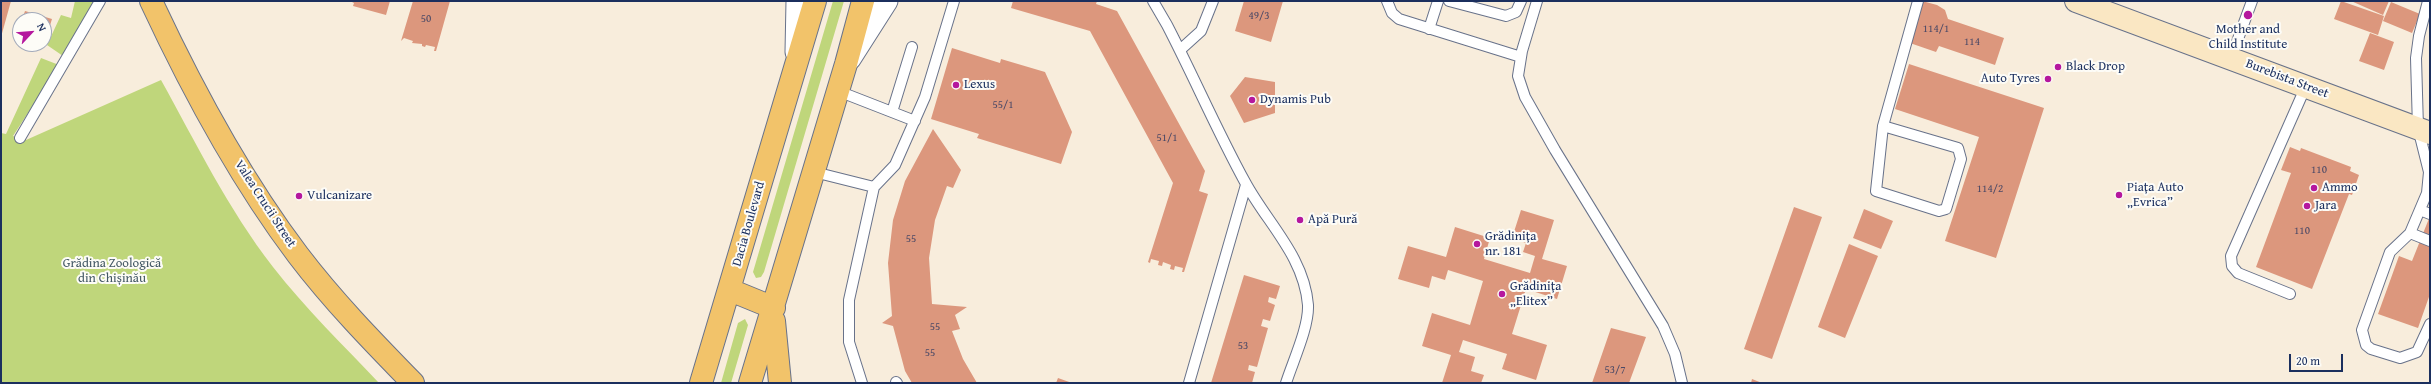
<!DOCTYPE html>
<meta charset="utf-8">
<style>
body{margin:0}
#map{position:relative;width:2431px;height:384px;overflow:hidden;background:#f8eddc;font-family:"Gentium Book Plus",serif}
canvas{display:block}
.frame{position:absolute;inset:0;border:2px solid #1b2f5e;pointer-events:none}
.north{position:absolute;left:12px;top:12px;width:40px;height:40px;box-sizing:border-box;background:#fdfcf7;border:1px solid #a3aaba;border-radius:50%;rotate:64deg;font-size:11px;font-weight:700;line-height:16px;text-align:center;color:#1b2f5e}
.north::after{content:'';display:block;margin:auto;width:14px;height:18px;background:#b5179e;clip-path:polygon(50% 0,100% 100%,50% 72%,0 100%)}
.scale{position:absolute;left:2289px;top:354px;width:54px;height:18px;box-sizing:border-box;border:2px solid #1b2f5e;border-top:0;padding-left:5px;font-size:12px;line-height:14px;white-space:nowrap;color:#1b2f5e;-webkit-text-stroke:3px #fdfcf7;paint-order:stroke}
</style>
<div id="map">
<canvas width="2431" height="384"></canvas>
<div class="frame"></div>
<div class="north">N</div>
<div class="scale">20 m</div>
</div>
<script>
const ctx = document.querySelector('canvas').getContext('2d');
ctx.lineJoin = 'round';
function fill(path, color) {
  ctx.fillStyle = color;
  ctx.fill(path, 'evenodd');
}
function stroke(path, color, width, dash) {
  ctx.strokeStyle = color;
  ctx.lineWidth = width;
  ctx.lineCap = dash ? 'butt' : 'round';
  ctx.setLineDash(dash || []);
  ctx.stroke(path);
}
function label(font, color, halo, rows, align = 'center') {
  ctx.font = font + ' "Gentium Book Plus",serif';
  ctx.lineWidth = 4;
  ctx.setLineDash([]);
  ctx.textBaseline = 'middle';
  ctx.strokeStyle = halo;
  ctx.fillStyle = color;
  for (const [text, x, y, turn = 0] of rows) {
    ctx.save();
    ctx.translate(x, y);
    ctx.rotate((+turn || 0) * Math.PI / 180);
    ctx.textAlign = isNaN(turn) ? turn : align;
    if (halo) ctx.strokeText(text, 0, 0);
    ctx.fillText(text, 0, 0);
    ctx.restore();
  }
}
fill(new Path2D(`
 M 75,1 L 94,1 L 63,56 L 47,45 L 61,15 L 71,18 Z
 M 833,1 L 844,1 L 764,272 L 761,277 L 756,278 L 753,272 Z
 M 41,58 L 59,65 L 13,136 L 26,140 L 161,80 C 196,143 228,209 273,267 C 305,308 343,345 379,383 L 1,383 L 1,133 L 6,134 Z
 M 745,319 L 748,325 L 731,383 L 721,383 L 738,323 Z`), '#bfd67b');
fill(new Path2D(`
 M 1,1 L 11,1 L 1,37 Z
 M 350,1 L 390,1 L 386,15 L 353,6 L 354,3 Z
 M 413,1 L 450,1 L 436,51 L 434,51 L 435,47 L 426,45 L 425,47 L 422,46 L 422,44 L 412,43 L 413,41 L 404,38 L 401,41 Z
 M 1013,1 L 1097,1 L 1096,4 L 1117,11 L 1205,171 L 1199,191 L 1208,194 L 1184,272 L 1182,272 L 1183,268 L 1175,266 L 1174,270 L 1170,269 L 1171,265 L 1163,262 L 1162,266 L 1158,265 L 1159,261 L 1151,259 L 1150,263 L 1148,262 L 1173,183 L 1090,31 L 1011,8 Z
 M 1244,1 L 1283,1 L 1271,42 L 1235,31 Z
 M 1922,1 L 1937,5 L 1945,10 L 1948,19 L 2004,38 L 1995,65 L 1939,46 L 1936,52 L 1907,42 Z
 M 2341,1 L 2384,16 L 2378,35 L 2334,19 Z
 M 2351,1 L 2389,1 L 2383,15 Z
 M 2391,2 L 2420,14 L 2412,33 L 2383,21 Z
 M 25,11 L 52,19 L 44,44 L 44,20 L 22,20 Z
 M 2370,33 L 2394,42 L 2384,70 L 2359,61 Z
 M 952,48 L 1000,63 L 1001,59 L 1045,72 L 1072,132 L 1061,164 L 977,138 L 979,134 L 931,119 Z
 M 1909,64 L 2044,108 L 1996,258 L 1945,241 L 1979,137 L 1895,109 Z
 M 1245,77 L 1275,82 L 1275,113 L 1244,123 L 1230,96 Z
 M 933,129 L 961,170 L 953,188 L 947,186 L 935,220 L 929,258 L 932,304 L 967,307 L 955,315 L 960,329 L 952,331 L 963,359 L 977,383 L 912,383 L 905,371 L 893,326 L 882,323 L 892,316 L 888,263 L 893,220 L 905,181 Z
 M 2290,147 L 2300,151 L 2301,148 L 2351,167 L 2350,171 L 2359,175 L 2352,195 L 2349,194 L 2312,289 L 2256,267 L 2291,173 L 2281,170 Z
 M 1794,207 L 1822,217 L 1772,359 L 1744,349 Z
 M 1864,209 L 1893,221 L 1881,249 L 1853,238 Z
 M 1521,210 L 1554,220 L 1542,259 L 1567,266 L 1557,299 L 1526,289 L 1512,334 L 1547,345 L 1536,380 L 1502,369 L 1507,354 L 1463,340 L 1459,352 L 1475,357 L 1471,371 L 1484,375 L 1481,383 L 1442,383 L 1451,355 L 1422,346 L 1432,313 L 1470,325 L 1483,281 L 1448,270 L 1445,280 L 1432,276 L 1429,288 L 1398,279 L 1408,246 L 1446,257 L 1455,227 L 1490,238 L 1484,259 L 1530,273 L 1535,256 L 1523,252 L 1526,243 L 1512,238 Z
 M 2430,216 L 2430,294 L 2418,328 L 2378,314 L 2399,256 L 2412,261 Z
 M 1849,244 L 1878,256 L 1845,338 L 1818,327 Z
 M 1244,275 L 1280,286 L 1276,299 L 1269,297 L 1268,302 L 1275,305 L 1270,321 L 1263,319 L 1261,326 L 1268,328 L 1257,367 L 1249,365 L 1248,370 L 1255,372 L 1252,383 L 1211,383 Z
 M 1611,328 L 1646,337 L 1629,383 L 1592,383 Z
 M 1058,378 L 1072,383 L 1056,383 Z
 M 1752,379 L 1762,383 L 1751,383 Z`), '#dc977d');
const lane = new Path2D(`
 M 1153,1 L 1167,25 C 1194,77 1217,131 1245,182 C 1267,223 1304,256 1308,305 C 1309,327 1293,361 1286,383
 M 1387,1 L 1392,13 L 1399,19 L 1521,57
 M 1449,1 L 1506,16 L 1516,12 L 1521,1
 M 1537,1 L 1522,51 L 1518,76 L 1525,97 L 1555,150 L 1663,326 L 1675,354 L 1682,383
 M 2428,1 L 2419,36 L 2416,58 L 2418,128 L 2429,172 L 2427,193 L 2410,233 L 2390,252 L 2362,330 L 2366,345 L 2371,349 L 2400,358 L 2417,352 L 2430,324
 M 1429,29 L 1438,1
 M 1180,50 L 1201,31 L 1213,1
 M 2231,58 L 2252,1
 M 838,91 L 915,121
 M 892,112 L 912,47
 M 1883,126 L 1958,148 L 1961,159 L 1946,209 L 1939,211 L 1876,191 L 1883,126 L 1918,1
 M 20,138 L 100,1
 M 814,172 L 874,187 L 849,300 L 849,342 L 862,383
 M 874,187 L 895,165 L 925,97 L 954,1
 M 2420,210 L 2430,214
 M 2410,233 L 2430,241
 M 2290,294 L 2238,273 L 2232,266 L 2231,256 L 2306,86
 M 896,382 L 897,383
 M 1189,383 L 1246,185`);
const street = new Path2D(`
 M 796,52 L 797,1
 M 850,59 L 887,1`);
const secondary = new Path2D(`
 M 2076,1 L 2430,133`);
const primary = new Path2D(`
 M 151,1 C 192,89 239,177 298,255 C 333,301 373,342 413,383
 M 730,290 L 774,308
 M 774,321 L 780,383
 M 701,383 L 815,1
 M 750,383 L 846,64 L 863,1`);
stroke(lane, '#68728a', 12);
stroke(street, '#68728a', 23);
stroke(secondary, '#68728a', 24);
stroke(primary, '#68728a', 24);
stroke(lane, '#fff', 10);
stroke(street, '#fff', 21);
stroke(secondary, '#fae7c3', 22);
stroke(primary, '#f2c36a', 22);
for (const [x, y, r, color] of [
 [2248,15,5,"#b5179e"],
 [2058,67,4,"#b5179e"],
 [2048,79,4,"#b5179e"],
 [956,85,4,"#b5179e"],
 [1252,100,4,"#b5179e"],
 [2314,188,4,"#b5179e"],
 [2119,195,4,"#b5179e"],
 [299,196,4,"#b5179e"],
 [2307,206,4,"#b5179e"],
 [1300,220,4,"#b5179e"],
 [1477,244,4,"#b5179e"],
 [1502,294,4,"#b5179e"]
]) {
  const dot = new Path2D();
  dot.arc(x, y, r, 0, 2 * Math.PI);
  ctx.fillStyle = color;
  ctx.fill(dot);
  stroke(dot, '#fdfcf7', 1.5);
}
label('11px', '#4b4966', null, [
 ["49/3",1259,16],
 ["50",426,19],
 ["114/1",1936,29],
 ["114",1972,42],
 ["55/1",1003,105],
 ["51/1",1167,138],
 ["110",2319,170],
 ["114/2",1990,189],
 ["110",2302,231],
 ["55",911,239],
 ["55",935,327],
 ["53",1243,346],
 ["55",930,353],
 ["53/7",1615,370]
]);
label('13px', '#1b2f5e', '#fdfcf7', [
 ["Mother and",2248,30,"center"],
 ["Child Institute",2248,45,"center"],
 ["Black Drop",2066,67],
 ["Auto Tyres",2040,79,"right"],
 ["Lexus",964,85],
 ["Dynamis Pub",1260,100],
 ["Piața Auto",2127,188],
 ["„Evrica”",2127,203],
 ["Ammo",2322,188],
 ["Vulcanizare",307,196],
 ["Jara",2315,206],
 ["Apă Pură",1308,220],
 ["Grădinița",1485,237],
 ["nr. 181",1485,252],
 ["Grădinița",1510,287],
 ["„Elitex”",1510,302]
], 'left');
label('13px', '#1b2f5e', '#fdfcf7', [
 ["Burebista Street",2287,79,21],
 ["Valea Crucii Street",265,204,57],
 ["Dacia Boulevard",749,224,-74]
]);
label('13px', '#445965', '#fdfcf7', [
 ["Grădina Zoologică",112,264],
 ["din Chișinău",112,279]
]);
</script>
